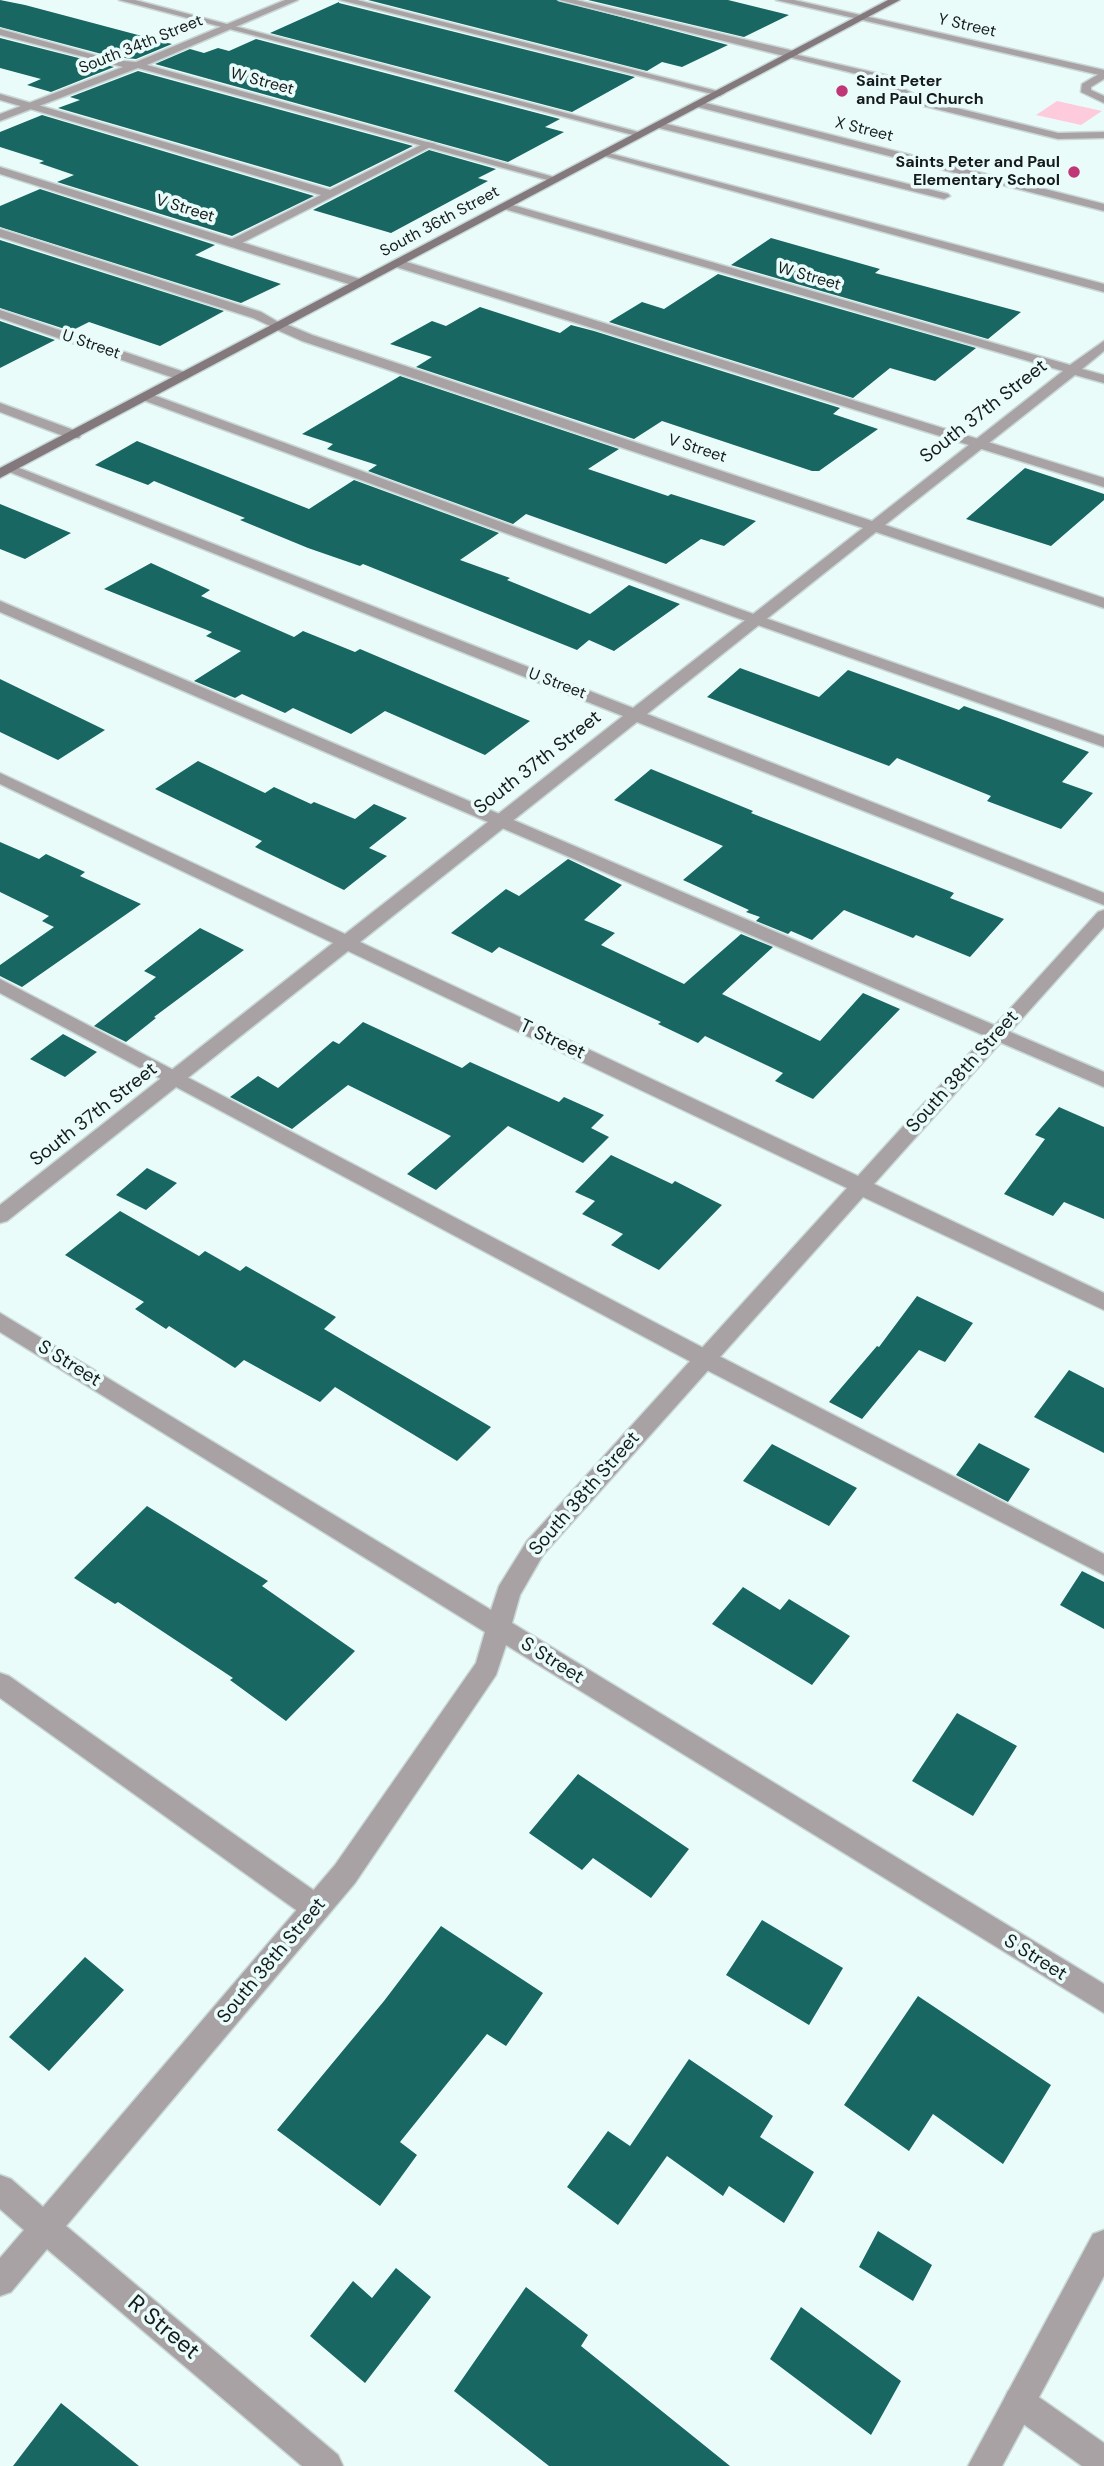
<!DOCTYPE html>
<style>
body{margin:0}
canvas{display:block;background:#eafcfa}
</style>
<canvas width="1104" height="2466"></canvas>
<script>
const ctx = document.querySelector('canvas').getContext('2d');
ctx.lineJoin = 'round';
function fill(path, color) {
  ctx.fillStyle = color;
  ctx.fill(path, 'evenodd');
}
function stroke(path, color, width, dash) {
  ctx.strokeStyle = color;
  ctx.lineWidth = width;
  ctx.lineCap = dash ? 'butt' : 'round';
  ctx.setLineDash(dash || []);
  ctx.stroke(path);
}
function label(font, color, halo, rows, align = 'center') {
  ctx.font = font + ' "DM Sans",sans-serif';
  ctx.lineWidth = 7;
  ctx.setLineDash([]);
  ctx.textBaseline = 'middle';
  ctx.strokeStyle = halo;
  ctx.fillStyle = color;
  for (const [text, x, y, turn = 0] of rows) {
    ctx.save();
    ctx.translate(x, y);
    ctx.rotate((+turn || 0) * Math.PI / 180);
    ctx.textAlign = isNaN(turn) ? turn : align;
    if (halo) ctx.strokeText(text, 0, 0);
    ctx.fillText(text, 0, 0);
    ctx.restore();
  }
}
fill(new Path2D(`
 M 1057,101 L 1102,111 L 1081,125 L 1036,115 Z`), '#fecbdd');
fill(new Path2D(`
 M 0,0 L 25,5 L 172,44 L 136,59 L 113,57 L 0,27 Z
 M 368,0 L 556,0 L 728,45 L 682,67 L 662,62 L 647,71 Z
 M 588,0 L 728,0 L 789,15 L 744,37 Z
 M 339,2 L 339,3 L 635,77 L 572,112 L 270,33 Z
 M 0,38 L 114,67 L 51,92 L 27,85 L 41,79 L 0,68 Z
 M 256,39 L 560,119 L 545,127 L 564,132 L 508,162 L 155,64 L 190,49 L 204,53 L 218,48 L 229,51 Z
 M 138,71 L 413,146 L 330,187 L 58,108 L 80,100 L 70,97 Z
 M 42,115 L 314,196 L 232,236 L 57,182 L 74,175 L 39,163 L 44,161 L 0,147 L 0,132 Z
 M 429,150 L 496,169 L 478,178 L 488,181 L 391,233 L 313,210 Z
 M 40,189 L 215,245 L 195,255 L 281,284 L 241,303 L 0,227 L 0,206 Z
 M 771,238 L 880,269 L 875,273 L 1021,312 L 988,339 L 731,265 Z
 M 0,240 L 224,311 L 160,346 L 89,322 L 71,331 L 0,308 Z
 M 718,274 L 976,348 L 935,381 L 890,368 L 853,398 L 609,322 L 642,302 L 664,309 Z
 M 480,307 L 560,333 L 571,325 L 594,331 L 840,408 L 833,414 L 878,429 L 819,471 L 812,471 L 662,421 L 634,439 L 416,367 L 432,357 L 390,344 L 432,321 L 446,326 Z
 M 0,321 L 55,340 L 0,368 Z
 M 400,376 L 619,449 L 588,469 L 668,496 L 671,494 L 756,521 L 724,546 L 701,539 L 666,564 L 526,514 L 513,524 L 368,471 L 377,465 L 327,449 L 333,444 L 302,434 Z
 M 137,441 L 309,509 L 354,480 L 499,533 L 460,560 L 510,578 L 507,580 L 590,614 L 629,585 L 680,604 L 614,651 L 589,640 L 577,650 L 363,564 L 360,566 L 308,548 L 240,520 L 245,518 L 154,481 L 148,485 L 95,465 Z
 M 1025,468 L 1104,494 L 1104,500 L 1051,546 L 966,519 Z
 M 0,504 L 71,533 L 25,559 L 0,549 Z
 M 151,563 L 210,590 L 201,596 L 294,637 L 303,631 L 355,652 L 360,649 L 530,721 L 485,755 L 385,711 L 351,734 L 293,708 L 285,713 L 242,694 L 235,698 L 194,681 L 241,651 L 206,636 L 212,632 L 104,589 Z
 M 740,668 L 819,697 L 848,670 L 959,710 L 964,706 L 998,718 L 1089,752 L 1062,782 L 1093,793 L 1061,829 L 987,801 L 991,796 L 897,758 L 889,766 L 707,697 Z
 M 0,679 L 105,730 L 58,760 L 0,732 Z
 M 198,761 L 265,793 L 274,787 L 311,804 L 314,802 L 355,819 L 374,804 L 407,818 L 369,848 L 387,856 L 344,890 L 255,847 L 262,841 L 155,789 Z
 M 651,769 L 753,811 L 751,813 L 954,893 L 950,898 L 1004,919 L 970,957 L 916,935 L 913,938 L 844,910 L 812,940 L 791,931 L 788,934 L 756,921 L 760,917 L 746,912 L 749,910 L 683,880 L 723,846 L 614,800 Z
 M 0,842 L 39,859 L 46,854 L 85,872 L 80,876 L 141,904 L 22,987 L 0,976 L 0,965 L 54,927 L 42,921 L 49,916 L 0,892 Z
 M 568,859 L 622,885 L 584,920 L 615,933 L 601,945 L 684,984 L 741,934 L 773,947 L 722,994 L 820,1041 L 863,993 L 900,1009 L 813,1099 L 775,1081 L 783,1073 L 705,1036 L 698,1043 L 658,1024 L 661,1022 L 499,947 L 492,953 L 451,933 L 506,889 L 519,896 Z
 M 200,928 L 244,950 L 154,1017 L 156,1018 L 126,1042 L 94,1026 L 156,977 L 144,971 Z
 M 363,1022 L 462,1068 L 470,1062 L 559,1102 L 564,1097 L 604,1115 L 591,1128 L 609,1137 L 583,1163 L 508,1126 L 436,1190 L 407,1174 L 451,1136 L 348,1085 L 292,1129 L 230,1097 L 258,1076 L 278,1088 L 333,1041 L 339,1044 Z
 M 63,1034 L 97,1052 L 65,1077 L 30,1059 Z
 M 1059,1107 L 1104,1127 L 1104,1219 L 1064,1202 L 1053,1216 L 1004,1194 L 1045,1139 L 1035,1135 Z
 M 611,1155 L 672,1184 L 675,1181 L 722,1205 L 659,1270 L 611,1245 L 623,1234 L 582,1214 L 595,1201 L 575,1192 Z
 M 147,1168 L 177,1183 L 146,1210 L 116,1195 Z
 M 120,1211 L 199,1256 L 205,1251 L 240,1271 L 246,1266 L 336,1317 L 324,1329 L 491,1427 L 457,1461 L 335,1387 L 320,1402 L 244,1360 L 235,1368 L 169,1326 L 166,1329 L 135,1309 L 144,1302 L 65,1255 Z
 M 917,1296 L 973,1323 L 945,1362 L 919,1350 L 862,1419 L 829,1402 L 877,1346 L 879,1347 Z
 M 1069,1370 L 1104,1388 L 1104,1453 L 1034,1417 Z
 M 979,1443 L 1030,1469 L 1008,1502 L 956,1475 Z
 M 772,1444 L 857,1488 L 829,1526 L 743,1481 Z
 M 147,1506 L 268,1581 L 262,1586 L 355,1651 L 286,1721 L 230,1680 L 233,1678 L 118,1602 L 115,1604 L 74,1578 Z
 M 1082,1571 L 1104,1582 L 1104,1629 L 1060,1605 Z
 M 743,1587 L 780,1610 L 789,1599 L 850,1636 L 812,1685 L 712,1624 Z
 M 957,1713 L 1017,1746 L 973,1816 L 912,1781 Z
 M 578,1774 L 689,1849 L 651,1898 L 593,1858 L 582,1870 L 529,1833 Z
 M 762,1920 L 843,1968 L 809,2025 L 726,1975 Z
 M 441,1926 L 543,1993 L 506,2046 L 487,2034 L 400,2142 L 417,2155 L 380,2206 L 277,2130 L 384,2001 Z
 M 85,1957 L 124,1990 L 49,2071 L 9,2037 Z
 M 918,1996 L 1051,2085 L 1003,2164 L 933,2114 L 909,2151 L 844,2105 Z
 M 689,2059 L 773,2116 L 760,2137 L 814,2172 L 784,2223 L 729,2186 L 723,2196 L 667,2156 L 618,2225 L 567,2187 L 608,2131 L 630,2146 Z
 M 878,2231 L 932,2265 L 913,2301 L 859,2267 Z
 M 396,2268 L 431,2297 L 365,2383 L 310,2336 L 353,2281 L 372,2298 Z
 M 526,2287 L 588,2335 L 581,2346 L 730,2466 L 549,2466 L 454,2391 Z
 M 801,2307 L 901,2381 L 871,2435 L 770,2359 Z
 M 61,2403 L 139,2466 L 13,2466 Z`), '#196762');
const lane = new Path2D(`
 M 119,0 L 135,0 L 646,134 L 637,136 Z
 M 559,0 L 576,0 L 798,52 L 798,55 L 889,76 L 906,90 L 928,101 L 1058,133 L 1104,132 L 1104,138 L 1058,139 L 920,105 L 898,94 L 881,80 Z
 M 1104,71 L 1104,79 L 1091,87 L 1091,90 L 1104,96 L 1104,103 L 1081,92 L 1082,84 Z
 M 0,94 L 330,190 L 427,142 L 436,144 L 234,247 L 230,246 L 230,240 L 321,195 L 0,100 Z
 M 659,122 L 948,194 L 950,196 L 944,199 L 655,127 L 654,125 Z
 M 601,151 L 1104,284 L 1104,292 L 601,155 Z
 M 0,229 L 261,312 L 285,326 L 279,330 L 253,318 L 0,237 Z
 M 397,259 L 1104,478 L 1104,487 L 393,266 L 391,263 Z
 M 145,392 L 742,610 L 1104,736 L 1104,747 L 732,616 L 140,399 L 138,396 Z
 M 0,403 L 79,432 L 81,435 L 79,438 L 69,438 L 0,412 Z
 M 0,601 L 1104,1072 L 1104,1087 L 0,612 Z
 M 0,979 L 713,1353 L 1104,1554 L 1104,1575 L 697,1365 L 0,993 Z
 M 0,1673 L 9,1676 L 326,1899 L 330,1908 L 326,1917 L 316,1921 L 306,1917 L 0,1698 Z
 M 1019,2386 L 1030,2391 L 1104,2443 L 1104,2466 L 1082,2466 L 1008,2413 L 1003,2402 L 1008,2391 Z`);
const street = new Path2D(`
 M 285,0 L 298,0 L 147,65 L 561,179 L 551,181 L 138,68 L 0,121 L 0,114 L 123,67 L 0,35 L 0,29 L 113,60 L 136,62 Z
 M 340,0 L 357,0 L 725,93 L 720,96 Z
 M 776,0 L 794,0 L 1104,70 L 1104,76 Z
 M 698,101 L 1104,204 L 1104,211 L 694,106 L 693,104 Z
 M 0,167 L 363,280 L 365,283 L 355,286 L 0,174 Z
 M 501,204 L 509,204 L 1070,365 L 1104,341 L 1104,351 L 1082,369 L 1104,375 L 1104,383 L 1075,375 L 885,525 L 1104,598 L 1104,608 L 876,532 L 647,714 L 1104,893 L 1104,905 L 637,722 L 360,942 L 858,1176 L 1098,912 L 1104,910 L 1104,927 L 874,1184 L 1104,1293 L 1104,1310 L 863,1197 L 543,1555 L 520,1595 L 512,1623 L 1104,1984 L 1104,2013 L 506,1645 L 496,1675 L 355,1883 L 66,2226 L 338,2455 L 343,2466 L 302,2466 L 47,2249 L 11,2292 L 0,2296 L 0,2258 L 24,2230 L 0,2209 L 0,2175 L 11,2179 L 43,2207 L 335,1865 L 476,1663 L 485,1632 L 0,1332 L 0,1313 L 491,1610 L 499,1586 L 527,1541 L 847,1188 L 348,951 L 7,1221 L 0,1223 L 0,1205 L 333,943 L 0,784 L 0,773 L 345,934 L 623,716 L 2,469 L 9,465 L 14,466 L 633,708 L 863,528 L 302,341 L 275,329 L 275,323 L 283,323 L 312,335 L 872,521 L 1063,371 L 501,208 Z
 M 0,310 L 187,373 L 189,376 L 187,379 L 177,379 L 0,318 Z
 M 1104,2230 L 1104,2276 L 1002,2466 L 968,2466 L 1093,2234 Z`);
const secondary = new Path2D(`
 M 888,0 L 900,0 L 0,478 L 0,468 Z`);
stroke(lane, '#c8d8d6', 3);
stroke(street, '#c8d8d6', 3);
stroke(secondary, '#c8d8d6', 3);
fill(lane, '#a9a2a4');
fill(street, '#a9a2a4');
fill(secondary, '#83797c');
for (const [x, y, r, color] of [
 [842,91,7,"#bf3777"],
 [1074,172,7,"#bf3777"]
]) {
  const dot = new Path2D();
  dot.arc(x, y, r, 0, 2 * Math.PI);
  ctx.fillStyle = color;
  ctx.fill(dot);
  stroke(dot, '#eafcfa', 2.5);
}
label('16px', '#151b1b', '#eafcfa', [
 ["Y Street",967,26,13],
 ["South 34th Street",141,45,-22],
 ["W Street",262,82,15],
 ["X Street",864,130,14],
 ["V Street",185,209,17],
 ["South 36th Street",440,222,-28],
 ["W Street",809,277,16],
 ["U Street",91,345,19],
 ["V Street",697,449,18],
 ["U Street",557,684,21]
]);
label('bold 16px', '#151b1b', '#eafcfa', [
 ["Saint Peter",856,82],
 ["and Paul Church",856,100],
 ["Saints Peter and Paul",1060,163,"right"],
 ["Elementary School",1060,181,"right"]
], 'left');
label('19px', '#151b1b', '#eafcfa', [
 ["South 37th Street",984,412,-38],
 ["South 37th Street",538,763,-38],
 ["T Street",552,1040,25],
 ["South 38th Street",963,1072,-48],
 ["South 37th Street",94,1115,-38],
 ["S Street",69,1364,32],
 ["South 38th Street",585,1494,-49],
 ["S Street",552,1661,32],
 ["S Street",1035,1958,32],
 ["South 38th Street",272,1961,-50]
]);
label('23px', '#151b1b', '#eafcfa', [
 ["R Street",163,2328,40]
]);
</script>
